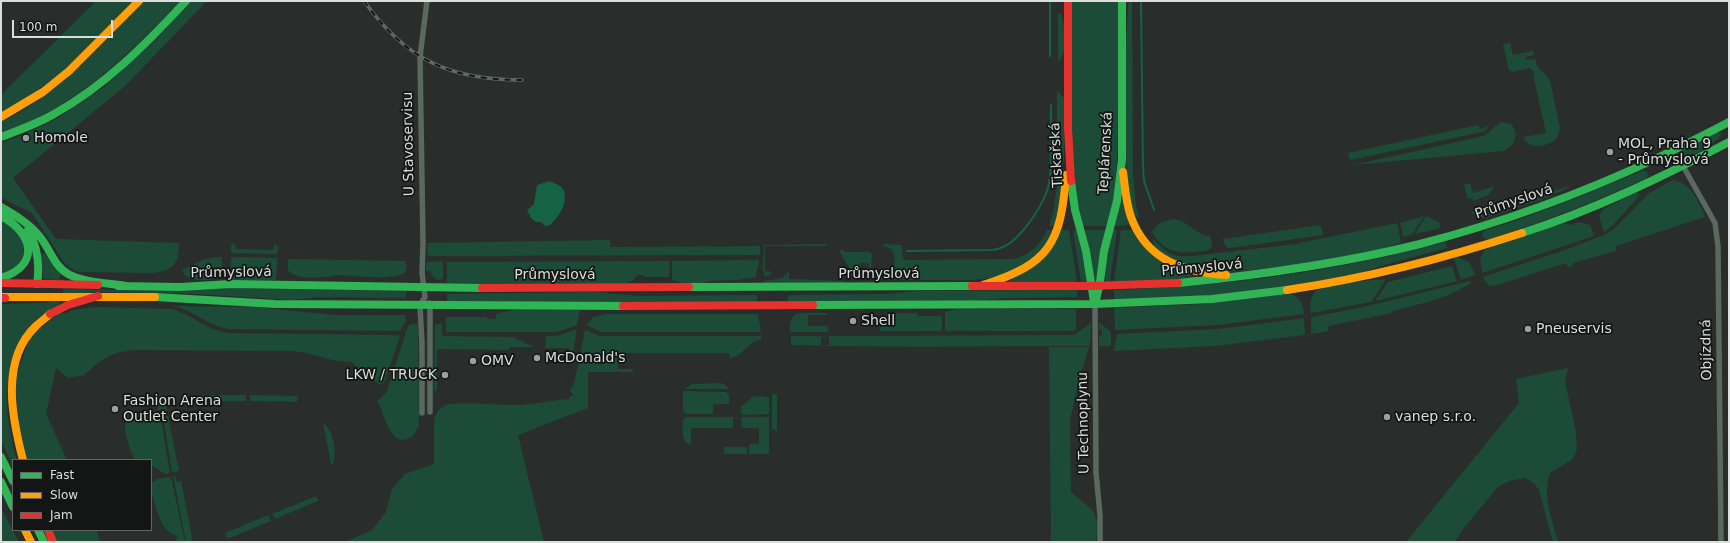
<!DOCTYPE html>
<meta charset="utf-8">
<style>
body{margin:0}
#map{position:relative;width:1730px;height:543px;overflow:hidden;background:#292d2b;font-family:"DejaVu Sans",sans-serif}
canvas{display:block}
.frame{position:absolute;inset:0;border:2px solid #dadedc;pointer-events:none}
.legend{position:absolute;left:12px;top:459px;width:140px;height:72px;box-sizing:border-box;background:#131614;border:1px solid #636664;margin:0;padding:5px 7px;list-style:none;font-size:12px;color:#dadedc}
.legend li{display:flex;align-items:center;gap:8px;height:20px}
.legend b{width:20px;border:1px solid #636664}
.scale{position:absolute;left:12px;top:20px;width:101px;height:18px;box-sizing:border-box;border:2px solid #dadedc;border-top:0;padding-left:5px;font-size:12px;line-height:14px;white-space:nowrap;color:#dadedc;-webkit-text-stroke:3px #131614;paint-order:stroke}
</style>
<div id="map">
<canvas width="1730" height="543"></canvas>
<div class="frame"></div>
<ul class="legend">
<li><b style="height:5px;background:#30b455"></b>Fast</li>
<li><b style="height:5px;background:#ff9f0a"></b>Slow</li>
<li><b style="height:5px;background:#e5322d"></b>Jam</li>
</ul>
<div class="scale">100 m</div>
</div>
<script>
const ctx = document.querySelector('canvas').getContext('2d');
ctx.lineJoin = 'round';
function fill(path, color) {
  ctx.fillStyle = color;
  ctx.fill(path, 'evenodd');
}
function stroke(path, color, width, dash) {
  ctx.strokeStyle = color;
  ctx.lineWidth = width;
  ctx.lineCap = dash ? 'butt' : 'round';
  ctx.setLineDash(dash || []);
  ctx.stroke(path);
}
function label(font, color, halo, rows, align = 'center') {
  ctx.font = font + ' "DejaVu Sans",sans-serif';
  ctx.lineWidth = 3.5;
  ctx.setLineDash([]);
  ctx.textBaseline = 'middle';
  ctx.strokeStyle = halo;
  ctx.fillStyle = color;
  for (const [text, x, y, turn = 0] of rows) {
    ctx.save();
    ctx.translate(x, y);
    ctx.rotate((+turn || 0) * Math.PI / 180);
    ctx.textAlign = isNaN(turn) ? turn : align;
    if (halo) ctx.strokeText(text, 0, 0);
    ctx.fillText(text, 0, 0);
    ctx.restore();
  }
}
fill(new Path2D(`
 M 96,1 L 134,1 L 65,70 L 27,98 L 1,112 L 1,95 Z
 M 145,1 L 180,1 C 127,56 76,108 1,133 L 1,122 C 59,95 101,45 145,1 Z
 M 192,1 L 207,1 L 125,86 L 13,178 L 56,239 L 179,243 L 178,257 L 174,265 L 167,270 L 153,273 L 79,272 L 70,268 L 63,261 L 32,213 L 1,198 L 1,143 L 23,135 L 58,118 L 104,87 L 155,40 Z
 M 1072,1 L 1118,1 C 1118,36 1118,70 1118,105 C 1118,145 1118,186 1108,226 L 1083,226 L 1076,199 L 1072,143 Z
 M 1129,1 L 1132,1 L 1133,175 L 1136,206 L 1140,218 L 1134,215 C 1124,179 1126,140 1126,102 C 1126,68 1125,35 1129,1 Z
 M 1058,13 L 1061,13 C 1064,27 1070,51 1058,62 Z
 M 1510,43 L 1513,55 L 1533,51 L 1534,55 L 1526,57 L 1526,60 L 1535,59 L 1537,66 L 1550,80 L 1560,128 L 1557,138 C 1548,147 1529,151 1523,137 L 1546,133 L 1533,74 L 1535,73 L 1530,68 L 1513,72 L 1509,70 L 1503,44 Z
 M 1057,90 L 1064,98 L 1064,154 L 1061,199 L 1056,226 L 1049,226 L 1053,213 L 1057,186 Z
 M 1502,122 L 1511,124 C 1520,134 1515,147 1503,151 L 1353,165 L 1484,136 C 1491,132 1494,125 1502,122 Z
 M 1478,125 L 1480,129 L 1485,128 L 1485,126 L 1488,127 L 1487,129 L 1482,132 L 1350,160 L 1348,153 Z
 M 1718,132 L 1721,133 L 1721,135 C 1718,141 1695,154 1687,160 L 1681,159 L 1679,156 L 1681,151 Z
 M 1644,170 L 1648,173 L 1647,178 C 1595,202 1542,222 1488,240 L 1483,238 L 1482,233 L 1486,230 L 1518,220 L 1576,198 Z
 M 1673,180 C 1692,184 1698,200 1705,217 L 1616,246 L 1616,251 L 1573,263 L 1573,266 L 1568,267 L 1566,263 L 1494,286 C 1488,285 1485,284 1483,277 L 1568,249 L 1606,234 L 1615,228 L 1649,193 Z
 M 1470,183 L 1473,193 L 1495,186 L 1488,195 L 1473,201 L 1472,198 L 1468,199 L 1464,185 Z
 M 1565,187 L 1570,187 L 1546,198 L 1486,218 L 1476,216 L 1472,213 L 1474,209 L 1506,199 L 1533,198 Z
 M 1638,192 L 1640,195 L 1615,223 L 1604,232 L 1599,216 L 1603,209 Z
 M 1123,198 L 1132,225 L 1114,226 L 1121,199 Z
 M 1424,216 L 1413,234 L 1403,237 L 1400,223 Z
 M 1426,216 L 1439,222 L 1441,228 L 1415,234 Z
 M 1,219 C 16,229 33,248 18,266 C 15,270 6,272 1,275 Z
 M 1173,219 C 1188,220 1195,235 1210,236 L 1212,243 L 1210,249 L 1206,251 C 1182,253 1166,256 1152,232 L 1159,223 Z
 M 1579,222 L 1590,225 L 1594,236 L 1482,273 L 1480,258 L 1485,250 L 1564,223 L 1571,225 Z
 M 1397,223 L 1401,242 L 1388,248 L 1287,267 L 1226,272 L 1205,270 L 1182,265 L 1167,257 L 1155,247 L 1152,238 C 1169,253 1167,257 1193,256 L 1295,244 Z
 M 1320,225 L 1324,235 L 1230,248 L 1226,247 L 1223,239 Z
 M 1047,230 L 1054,231 L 1039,253 L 1025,264 L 1000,276 L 991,278 L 971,280 L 905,280 L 857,279 L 849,275 L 850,273 L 856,276 L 886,276 C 896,271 897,255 890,248 L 883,246 L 883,244 L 902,245 L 903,258 L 905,260 L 1014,259 C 1029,255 1041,245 1047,230 Z
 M 1062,230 L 1069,230 L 1077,282 L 1008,282 L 1033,267 Z
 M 1073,230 L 1078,231 C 1082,246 1088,266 1086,282 L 1081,282 Z
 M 1085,230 L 1106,230 L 1096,282 L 1094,282 L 1090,254 Z
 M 1113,230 L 1117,230 L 1110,282 L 1105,282 L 1106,259 Z
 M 1121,230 L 1134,230 L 1139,239 L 1192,276 L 1173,280 L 1114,282 Z
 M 610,240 L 610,247 L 760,246 L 760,255 L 428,256 L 427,243 Z
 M 1445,242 L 1447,248 L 1388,264 L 1354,275 L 1284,287 L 1203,296 L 1114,300 L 1114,290 C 1227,286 1336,272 1445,242 Z
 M 233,244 L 235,244 L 236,249 L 273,250 L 274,245 L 275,244 L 278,247 L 277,254 L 231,253 L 231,246 Z
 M 827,244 L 826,246 L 765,246 L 765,271 L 772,272 L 770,275 L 764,276 L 763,266 L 764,245 Z
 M 842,250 L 846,252 L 870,252 L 872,255 L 871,268 L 869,268 L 868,263 L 861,263 L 860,268 L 850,269 L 839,251 Z
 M 42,253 L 44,253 L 61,274 L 59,280 L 43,279 Z
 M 215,257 L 222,257 C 222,263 223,271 219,276 C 213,282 195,281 188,277 C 185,276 183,273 182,270 L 203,260 Z
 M 231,257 L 277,258 L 276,280 L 232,280 L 230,278 Z
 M 1454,258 L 1459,258 L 1469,262 L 1475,275 L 1461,280 Z
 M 288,259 L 406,261 C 406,264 407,268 406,271 C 400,282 346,275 336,275 C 324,278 295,281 288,270 Z
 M 758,260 L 759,261 C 759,267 756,271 756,277 L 737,280 L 709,281 L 698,284 L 687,284 L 672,280 L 672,261 Z
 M 443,261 L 443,279 L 437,280 L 433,277 L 430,271 L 426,271 L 426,262 Z
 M 670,261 L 669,277 L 644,277 L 644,275 L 637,275 L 637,277 L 634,277 L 634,280 L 624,284 L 447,284 L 447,262 Z
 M 1452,266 L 1457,281 L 1375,301 L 1388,282 Z
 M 789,271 L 789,279 L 841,281 L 848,283 L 765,283 L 764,281 L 783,278 Z
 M 1386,279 L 1371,302 L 1311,313 C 1310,305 1309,298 1315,292 C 1323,284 1373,280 1386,279 Z
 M 1470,281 L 1471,283 C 1447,299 1420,304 1392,311 L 1392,313 L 1328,326 L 1328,331 L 1311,334 L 1311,317 L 1359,308 Z
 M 223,288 L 406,291 L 406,298 L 319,297 L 293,300 L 197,294 L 106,292 L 63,294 L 63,289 L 179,291 Z
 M 1077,290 L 1077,297 L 1007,298 L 972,301 L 788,301 L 787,299 L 789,295 L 886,294 L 918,291 Z
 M 597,292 L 636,296 L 757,295 L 757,302 L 447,302 L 447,294 Z
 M 1289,294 C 1300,296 1303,304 1304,314 L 1218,325 L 1115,330 L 1114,308 L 1202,304 Z
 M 51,301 L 59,301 L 60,305 C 0,330 0,403 17,460 L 13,460 L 13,466 L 1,441 L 1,304 L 47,303 Z
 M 174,306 L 254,307 L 335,315 L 405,315 L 406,321 L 400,331 L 228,329 C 208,325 193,311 174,306 Z
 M 97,307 L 172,309 L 185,314 L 212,329 L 228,333 L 391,335 L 400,336 L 385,381 L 380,385 L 350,361 L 347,363 C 342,360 337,362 332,360 C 319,356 308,353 295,351 L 136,350 L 120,352 L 109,356 L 98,363 L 84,375 L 68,378 L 56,368 L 46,414 L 67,460 L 27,460 L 19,429 L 15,378 L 31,336 L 62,311 L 63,314 L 73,310 Z
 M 957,309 L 1076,309 L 1076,329 L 1074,331 L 945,331 L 945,312 Z
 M 512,310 L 580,310 L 577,325 L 557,332 L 446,332 L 446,317 L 487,317 L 487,319 L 496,319 L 496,314 Z
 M 800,313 L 827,313 L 827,315 L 808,315 L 808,326 L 827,326 L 828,330 L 830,332 L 790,332 C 790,323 790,315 800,313 Z
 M 886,313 L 917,313 L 918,316 L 942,316 L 942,331 L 880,331 C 880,324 886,320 886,313 Z
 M 605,314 L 758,314 L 761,332 L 601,332 L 587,325 L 593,317 Z
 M 1304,318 L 1305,335 L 1215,346 L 1114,351 L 1117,334 L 1219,329 Z
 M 1099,322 L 1111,332 L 1111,346 L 1099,346 L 1099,336 L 1102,336 L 1102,330 L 1099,330 Z
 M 1091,323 L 1090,346 C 990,346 891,348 791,345 L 791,336 L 828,336 L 821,337 L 821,345 L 829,345 L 829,336 L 1074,335 Z
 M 411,324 L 417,324 L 418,327 L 419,425 L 414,435 C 390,453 386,415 377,401 L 383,396 L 387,391 L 408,326 Z
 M 435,324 L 442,324 L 442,336 L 513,337 L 534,347 L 511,347 L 508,350 L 437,349 L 437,389 L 436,392 L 434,390 Z
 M 577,329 L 573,351 L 569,354 L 569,348 L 545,348 L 546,336 L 557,336 Z
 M 585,330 L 600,336 L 761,336 L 761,340 C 747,341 743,357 730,358 L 729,353 L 618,353 L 618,369 L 633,369 L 633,372 L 588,372 L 588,408 L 518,435 L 544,542 L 345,542 L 372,530 L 386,512 L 392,489 L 405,474 L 434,464 L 434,420 C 436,414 438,409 444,406 C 456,401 498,405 512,405 C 530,406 551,400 570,399 L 569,397 L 573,395 L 570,390 L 574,384 Z
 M 1049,347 L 1089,347 L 1079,380 L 1070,420 L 1071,492 C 1077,498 1087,504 1093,511 C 1098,518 1098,534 1095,542 L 1051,542 Z
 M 1568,368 L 1565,381 L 1576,432 L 1577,449 L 1573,459 L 1550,473 C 1542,498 1552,517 1558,542 L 1553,542 L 1539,490 L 1534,483 L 1525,478 L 1509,481 L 1498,487 L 1463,529 L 1455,542 L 1406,542 L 1519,403 L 1516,379 Z
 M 721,383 L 725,385 L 729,389 L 684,389 L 692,384 Z
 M 683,391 L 726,392 L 729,395 L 729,404 L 713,404 L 713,414 L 686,414 L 683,411 Z
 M 772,394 L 777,394 L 777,431 L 772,429 Z
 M 158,395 L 166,395 L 165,401 L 179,471 L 172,472 L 162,410 L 158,410 Z
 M 200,395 L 246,395 L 246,401 L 200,401 Z
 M 250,395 L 298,396 L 297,402 L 250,401 Z
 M 754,396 L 769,397 L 769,414 L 742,415 L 741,413 L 741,407 Z
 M 160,413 L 170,473 L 165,474 L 151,465 L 151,460 L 140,458 L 141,460 L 135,460 C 130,448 114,417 138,413 C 145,413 153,413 160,413 Z
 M 686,417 L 733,417 L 733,428 L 691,428 L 691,444 C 680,443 683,429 683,420 Z
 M 742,417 L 769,417 L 769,454 L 749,454 L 749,444 L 759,444 L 759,428 L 742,428 L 741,418 Z
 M 323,422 C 334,433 337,450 333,465 L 331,464 Z
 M 724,447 L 747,447 L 747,454 L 724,454 Z
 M 173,476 L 175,476 L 177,482 L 181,481 L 193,542 L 186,542 Z
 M 171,477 L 185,542 L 176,542 L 177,536 C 174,535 170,533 168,531 C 159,523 151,495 151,483 L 158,479 Z
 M 316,496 L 318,501 L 275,519 L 272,514 Z
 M 1,509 L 2,510 L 19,542 L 1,542 Z
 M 268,515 L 271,521 L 227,539 L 225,533 Z
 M 51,530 L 96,530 L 101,542 L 56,542 Z`), '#1c4c38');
fill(new Path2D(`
 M 549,181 C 554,183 562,185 564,191 C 568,204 558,218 550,225 L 545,226 L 541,222 L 536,222 L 531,218 L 527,210 L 534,204 L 537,185 Z`), '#166245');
stroke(new Path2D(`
 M 1050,1 L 1050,56
 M 1141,1 L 1143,166 L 1144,181 L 1154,210
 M 907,251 L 993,250 C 1007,248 1016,239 1025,228 C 1034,217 1042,205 1047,191 C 1054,171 1050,128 1051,105`), '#166245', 2);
stroke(new Path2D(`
 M 1683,166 L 1715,223 L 1718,246 L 1721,542
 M 429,303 L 430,306 L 430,412
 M 1095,304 L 1096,472 L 1100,515 L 1100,542
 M 422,413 L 422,344 L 420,305 L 425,297 L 422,273 L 423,243 L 420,57 L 427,1`), '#596961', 5.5);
stroke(new Path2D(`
 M 1,137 C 19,130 37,124 54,114 C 105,86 147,43 186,1
 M 1071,181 L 1075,210 L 1086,251 L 1094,302
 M 1,207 C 15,215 30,224 40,237 C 50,249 54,266 68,274 C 85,283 107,283 126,286
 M 1,216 C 33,233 41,265 1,278
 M 28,230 C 38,247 40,265 37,284
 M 1522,233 C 1594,210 1662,177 1729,142
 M 1178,283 C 1260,275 1340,264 1420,244 C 1500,223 1578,195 1653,160 C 1679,148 1704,135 1729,122
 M 118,286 L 180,287 L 231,284 L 482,288
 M 689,287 L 972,286
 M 155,297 L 275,304 L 623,306
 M 1095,304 L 1100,282 L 1104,251 L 1117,201 L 1122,160 L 1122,1
 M 813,305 L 1095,304 L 1212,299 L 1287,290
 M 1,457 L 13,481
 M 1,482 L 13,507
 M 38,530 L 44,542`), '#30b455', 8);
stroke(new Path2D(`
 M 1,117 L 43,92 L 69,71 L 139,1
 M 1123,172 C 1125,187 1126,203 1131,217 C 1147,261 1184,272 1226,275
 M 983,285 C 1050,264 1061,243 1066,175
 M 1287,290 C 1367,278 1446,258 1522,233
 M 1,297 L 155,297
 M 23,460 C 12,418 0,360 36,326 C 40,322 46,318 50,314
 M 25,530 L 31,542`), '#ff9f0a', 8);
stroke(new Path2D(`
 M 1068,1 L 1068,128 L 1071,181
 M 1,283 L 98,285
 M 972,286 L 1091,286 L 1178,283
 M 482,288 L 689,287
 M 1,298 L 5,298
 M 623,306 L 813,305
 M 50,314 L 68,305 L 98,296
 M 48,530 L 53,542`), '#e5322d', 8);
const rail = new Path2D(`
 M 364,1 C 406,60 450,80 522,80`);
stroke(rail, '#5f6964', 3.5);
stroke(rail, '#131614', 2, [6]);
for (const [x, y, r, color] of [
 [26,138,4,"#9ca09e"],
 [1610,152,4,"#9ca09e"],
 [853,321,4,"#9ca09e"],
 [1528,329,4,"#9ca09e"],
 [537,358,4,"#9ca09e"],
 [473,361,4,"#9ca09e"],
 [445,375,4,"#9ca09e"],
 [115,409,4,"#9ca09e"],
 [1387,417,4,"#9ca09e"]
]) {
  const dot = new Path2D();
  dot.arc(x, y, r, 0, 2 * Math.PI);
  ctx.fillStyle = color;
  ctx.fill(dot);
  stroke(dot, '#131614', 1.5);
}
label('14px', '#dadedc', '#131614', [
 ["Homole",34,138],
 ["MOL, Praha 9",1618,144],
 ["- Průmyslová",1618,160],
 ["Shell",861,321],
 ["Pneuservis",1536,329],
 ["McDonald's",545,358],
 ["OMV",481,361],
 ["LKW / TRUCK",437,375,"right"],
 ["Fashion Arena",123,401],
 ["Outlet Center",123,417],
 ["vanep s.r.o.",1395,417]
], 'left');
label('14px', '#dadedc', '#131614', [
 ["U Stavoservisu",409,144,-91],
 ["Teplárenská",1106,153,-87],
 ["Tiskařská",1057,155,-93],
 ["Průmyslová",1514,202,-19],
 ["Průmyslová",1202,268,-5],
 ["Průmyslová",231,273,-1],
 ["Průmyslová",879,274],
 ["Průmyslová",555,275],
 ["Objízdná",1707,350,-91],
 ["U Technoplynu",1084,423,-91]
]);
</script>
